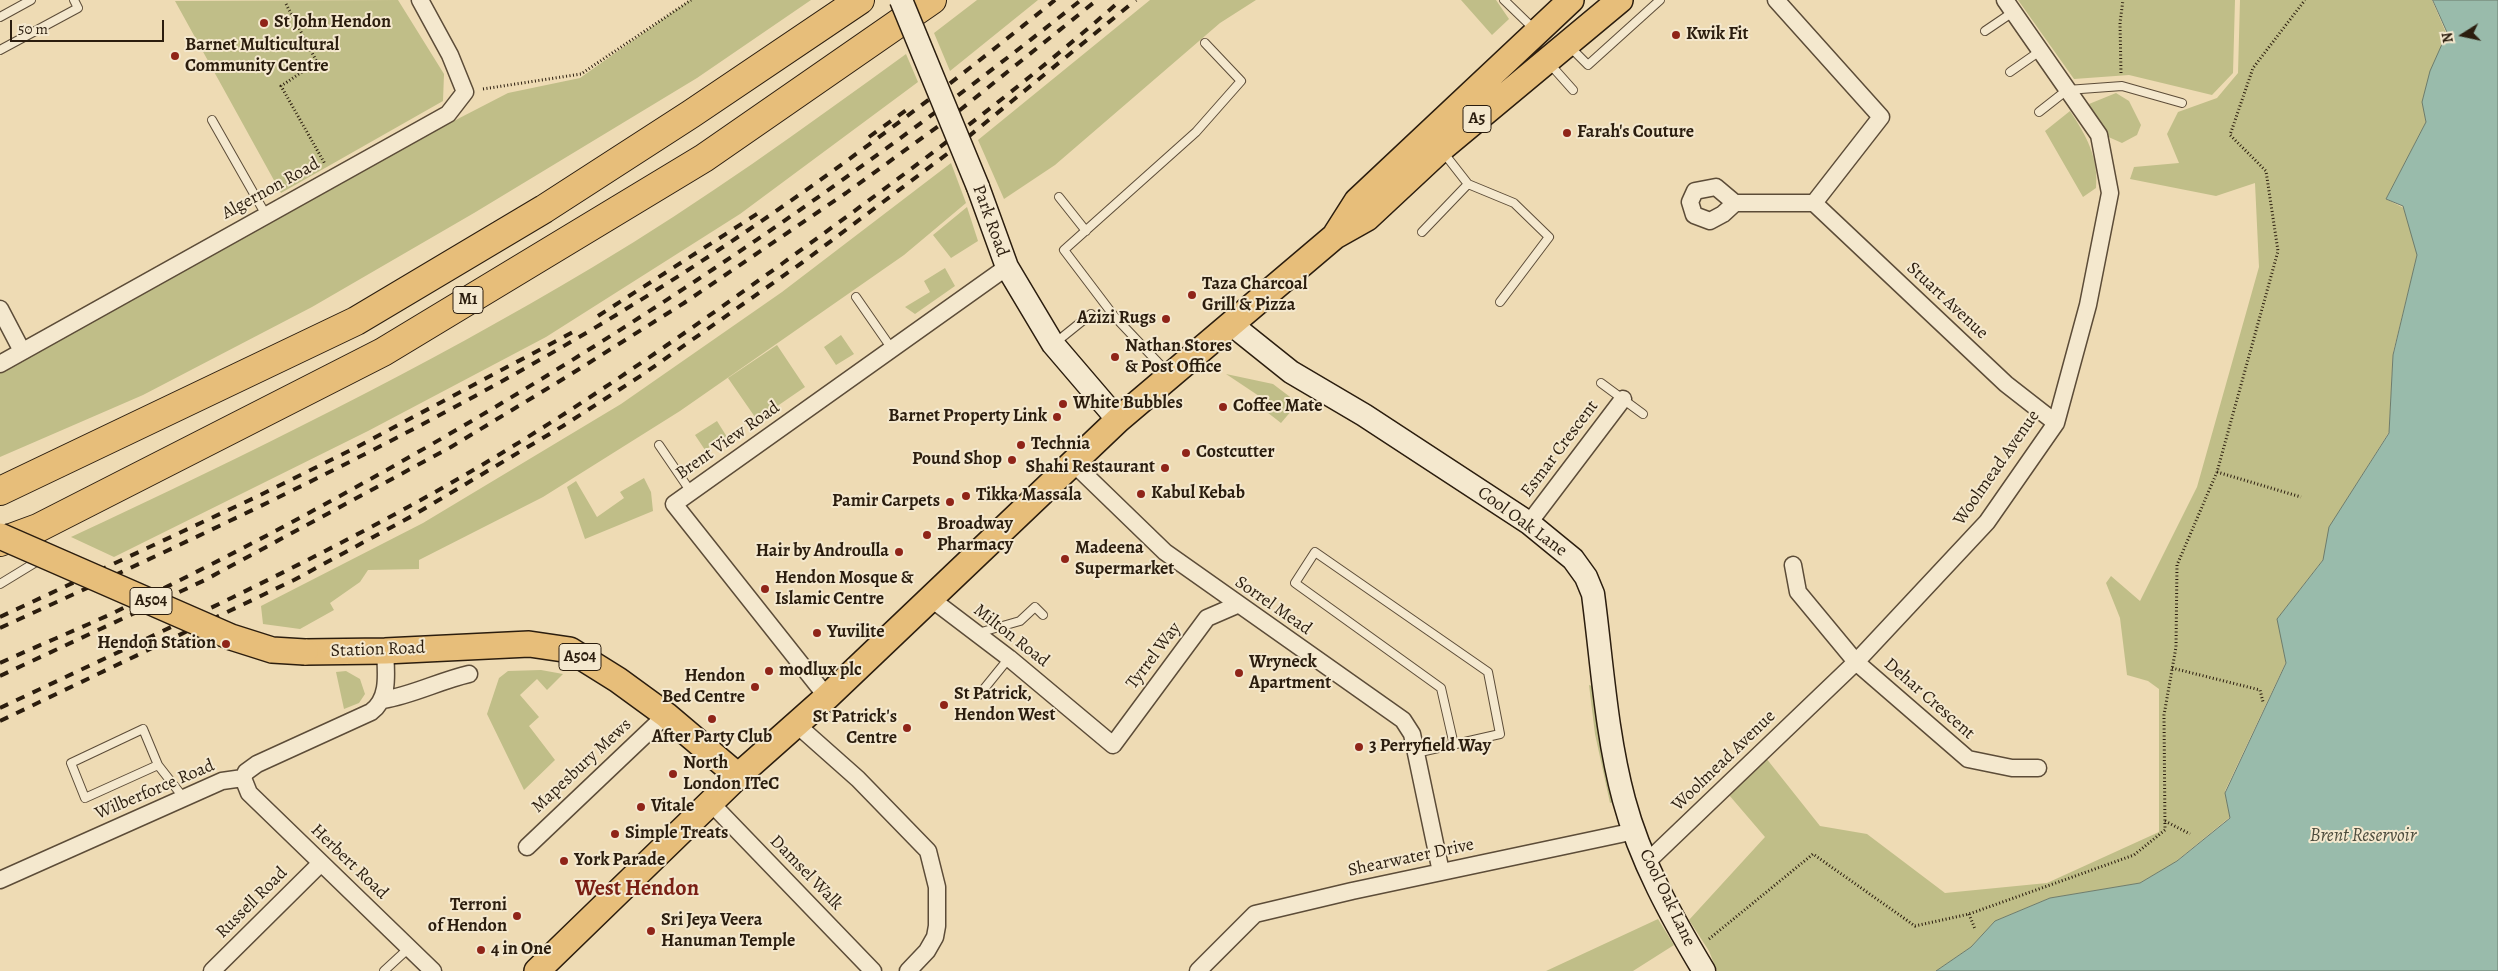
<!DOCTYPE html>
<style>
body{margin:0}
#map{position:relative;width:2498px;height:971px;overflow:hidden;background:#eedbb4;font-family:Alegreya,serif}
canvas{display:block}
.north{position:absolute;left:2438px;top:10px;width:50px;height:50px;-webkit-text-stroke:4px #f4e8ce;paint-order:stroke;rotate:260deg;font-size:14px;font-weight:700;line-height:20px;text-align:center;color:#2b1d0e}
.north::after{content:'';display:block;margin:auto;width:18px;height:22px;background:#2b1d0e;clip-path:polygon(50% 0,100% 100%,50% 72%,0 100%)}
.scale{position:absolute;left:10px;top:20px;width:154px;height:22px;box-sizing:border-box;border:2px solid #2b1d0e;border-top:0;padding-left:6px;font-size:15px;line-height:18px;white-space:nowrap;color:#2b1d0e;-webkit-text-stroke:4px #f4e8ce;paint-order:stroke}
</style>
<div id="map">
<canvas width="2498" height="971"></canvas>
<div class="north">N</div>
<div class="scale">50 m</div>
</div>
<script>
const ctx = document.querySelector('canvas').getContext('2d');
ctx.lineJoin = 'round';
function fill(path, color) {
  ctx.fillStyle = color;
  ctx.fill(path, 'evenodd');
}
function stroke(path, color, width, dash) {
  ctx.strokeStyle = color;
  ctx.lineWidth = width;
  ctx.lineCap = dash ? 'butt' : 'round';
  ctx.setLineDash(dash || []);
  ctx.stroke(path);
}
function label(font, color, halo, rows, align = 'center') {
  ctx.font = font + ' Alegreya,serif';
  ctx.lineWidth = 4;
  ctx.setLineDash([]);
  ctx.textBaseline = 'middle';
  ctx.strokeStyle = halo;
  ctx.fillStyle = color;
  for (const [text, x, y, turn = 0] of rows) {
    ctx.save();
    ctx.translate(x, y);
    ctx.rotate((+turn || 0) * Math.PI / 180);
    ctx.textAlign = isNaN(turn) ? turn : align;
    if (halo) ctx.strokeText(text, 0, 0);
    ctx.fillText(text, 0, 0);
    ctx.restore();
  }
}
fill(new Path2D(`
 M 398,0 L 444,74 L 443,101 L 281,193 L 175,1 Z
 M 690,0 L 811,0 L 697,78 L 474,213 L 312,307 L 143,395 L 0,457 L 0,373 L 384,157 L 508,93 L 580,78 Z
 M 977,0 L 1038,0 L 950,71 L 934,33 Z
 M 1150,0 L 1256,0 L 1220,23 L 1055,165 L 1004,199 L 978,140 Z
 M 1461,0 L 1496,0 L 1509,19 L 1492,35 Z
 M 2018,0 L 2235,0 L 2233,73 L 2212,95 L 2129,75 L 2074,79 Z
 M 2240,0 L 2432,0 L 2447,35 L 2432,69 L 2423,100 L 2426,122 L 2386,199 L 2404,208 L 2418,252 L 2393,353 L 2389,432 L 2330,526 L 2325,557 L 2278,618 L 2286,662 L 2225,791 L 2230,817 L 2174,863 L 2140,883 L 2050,898 L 1995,921 L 1971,947 L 1936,971 L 1717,971 L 1709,951 L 1689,920 L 1765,837 L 1723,788 L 1762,753 L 1820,826 L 1867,834 L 1945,893 L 2047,883 L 2159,832 L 2159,689 L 2148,681 L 2127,675 L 2120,618 L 2106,583 L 2111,576 L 2140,601 L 2197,487 L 2259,267 L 2255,183 L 2216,196 L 2130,179 L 2134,167 L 2179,163 L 2167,134 L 2178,112 L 2217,98 L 2238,73 Z
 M 906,54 L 918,82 L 740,214 L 546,337 L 368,431 L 114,557 L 71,537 C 249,454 424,368 593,267 C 702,202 804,128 906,54 Z
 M 2116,93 L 2129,101 L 2141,125 L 2137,135 L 2122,143 L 2104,135 L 2089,104 Z
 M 2070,111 C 2086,135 2099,158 2096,188 L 2083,197 L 2045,131 Z
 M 951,163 L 966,203 L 904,255 L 680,411 L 543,497 L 419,560 L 419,569 L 368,570 L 360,582 L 330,603 L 334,610 L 300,629 L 263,624 L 261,606 L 423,523 L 621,404 L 782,292 Z
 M 967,207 L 978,241 L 951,258 L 933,235 Z
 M 945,268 L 955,286 L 915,314 L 905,307 L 930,292 L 924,281 Z
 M 841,335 L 854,354 L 836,365 L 824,347 Z
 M 777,345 L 805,387 L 757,420 L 728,378 Z
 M 1226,374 L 1273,384 L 1298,403 L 1281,423 L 1263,409 L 1268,402 Z
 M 717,421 L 727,437 L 705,450 L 695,435 Z
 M 644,478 L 651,492 L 653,511 L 585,539 L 567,487 L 576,481 L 597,517 L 624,498 L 620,492 Z
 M 541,670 L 563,674 L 547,690 L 537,679 L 520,695 L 539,717 L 529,726 L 555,760 L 524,790 L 487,714 L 499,678 L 508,671 Z
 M 346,671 L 360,679 L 365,694 L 359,703 L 344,709 L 336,672 Z
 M 1589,685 L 1592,686 L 1613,802 L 1610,803 L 1595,734 Z
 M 1658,919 L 1674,945 L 1633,971 L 1546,971 Z`), '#c0be88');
const water = new Path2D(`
 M 2433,0 L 2498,0 L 2498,971 L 1936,971 L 1971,947 L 1995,921 L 2050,898 L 2140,883 L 2177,861 L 2230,818 L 2225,793 L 2286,663 L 2277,619 L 2323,560 L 2329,527 L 2389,433 L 2393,355 L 2417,255 L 2403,206 L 2386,199 L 2426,122 L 2422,102 L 2430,71 L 2447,33 Z`);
fill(water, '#99bbab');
stroke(water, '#6d7c6c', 1);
const lane = new Path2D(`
 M 1504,0 L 1535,30
 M 0,17 L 31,0
 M 1985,31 L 2013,12
 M 1569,46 L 1588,65 L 1660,0
 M 0,50 L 78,8 L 74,0
 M 1549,63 L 1573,90
 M 2010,72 L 2040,51
 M 2039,112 L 2067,90 L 2122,86 L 2182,103
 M 212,120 L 266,215
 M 1443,152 L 1468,184 L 1514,203 L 1549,237 L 1500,302
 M 1059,197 L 1086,231
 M 1422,232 L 1468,184
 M 856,297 L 892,349
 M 1055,343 L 1091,314
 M 1168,373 L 1114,316 L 1064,250 L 1196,132 L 1241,81 L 1205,43
 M 1601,383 L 1643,414
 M 659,445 L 691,492
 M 0,584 L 41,559
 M 978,633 L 1020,621 L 1035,607 L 1043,615
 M 979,695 L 1009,658
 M 1416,753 L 1500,734 L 1488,672 L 1315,552 L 1295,583 L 1441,688 L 1454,745
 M 158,765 L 85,798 L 71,763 L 143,729 L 158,765 L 183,797
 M 384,971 L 410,947`);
const street = new Path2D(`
 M 1776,0 L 1881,117 L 1814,203 L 2006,384 L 2056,423
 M 1735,203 L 1716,187 L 1695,191 L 1690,202 L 1694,215 L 1710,221 L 1723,214 L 1735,203 L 1814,203
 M 0,309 L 22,351
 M 0,364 L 448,114 L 465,92 L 450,55 L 420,0
 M 1073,463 L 1165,552 L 1403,720 L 1412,734 L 1441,872
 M 1529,523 L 1623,399
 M 1793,565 L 1798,592 L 1856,662 L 1968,759 L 2012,768 L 2038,768
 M 930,598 L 1009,658 L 1113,745 L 1207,618 L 1237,605
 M 827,697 L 674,504 L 1007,267
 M 383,700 C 413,695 439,681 469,674
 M 796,724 L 858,779 L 928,851 L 937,887 L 937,926 L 935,937 L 927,951 L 908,971
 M 243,778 L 249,793 L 433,971
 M 243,778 L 246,772 L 257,764 L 371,712 C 390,698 386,673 385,651
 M 710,802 L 873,971
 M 527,847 L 666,715
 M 1647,862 L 1856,662 L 1987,522 L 2056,423 L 2088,305 L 2110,193 L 2099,135 L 2005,0
 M 0,880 L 222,781 L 243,778
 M 212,971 L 320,864
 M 1198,971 L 1255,914 L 1352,891 L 1635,831`);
const secondary = new Path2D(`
 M 978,187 L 1007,267 L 1053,344 L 1118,420
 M 1231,324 L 1291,372 L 1364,415 L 1529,523 L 1573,559 L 1586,577 L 1593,594 C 1602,662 1606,733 1624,800 C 1640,860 1672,918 1704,971`);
const primary = new Path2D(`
 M 1336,234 L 1357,201 L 1571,0
 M 305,652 L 385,651 L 529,644 L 570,650 L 618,680 L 666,715 L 738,776
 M 537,971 L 738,776 L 827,697 L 1118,420 L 1335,236 L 1367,218 L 1441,149 L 1620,0`);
const highway = new Path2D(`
 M 0,491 L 356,321 L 544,209 L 691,114 L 860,0
 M 0,542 L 38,528 L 383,352 L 704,158 L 932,0`);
stroke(lane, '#5c4c38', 10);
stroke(street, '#5c4c38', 19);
stroke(secondary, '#2b1d0e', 25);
stroke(primary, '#2b1d0e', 28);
stroke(highway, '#2b1d0e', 30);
stroke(new Path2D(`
 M 286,4 L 317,62 L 281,86 L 325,164
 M 2121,73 L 2120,23 L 2123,0
 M 483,89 L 581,74 L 691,0
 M 2217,472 L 2301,497
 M 2172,668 L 2260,690 L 2263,702
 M 2165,821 L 2190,834
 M 1969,914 L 1975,929
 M 1709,939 L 1813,854 L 1915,926 L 1969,914 L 2134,855 L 2165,830 L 2164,715 L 2176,647 L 2177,565 L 2217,472 L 2278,251 L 2266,171 L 2230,135 L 2253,68 L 2305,0`), '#2b1d0e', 3, [1, 2.5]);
stroke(lane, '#f4e8ce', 8);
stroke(street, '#f4e8ce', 16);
stroke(secondary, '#f4e8ce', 22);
stroke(primary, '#e7be7a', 25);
stroke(highway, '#e7be7a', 28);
stroke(new Path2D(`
 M 869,137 L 912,106
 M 598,316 L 760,212
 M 0,617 L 254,498 L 355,448 L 573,332
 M 0,628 C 223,526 446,422 655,291 C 795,203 927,104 1055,0
 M 0,663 C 37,646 74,631 111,614 C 184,579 256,542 327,503 C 593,358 844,189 1081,0
 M 0,676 L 205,580 L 451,447 L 568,376 L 684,303 L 846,193 L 955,114 L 1097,0
 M 0,708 C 137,643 275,580 408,507 C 539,436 662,350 783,263 C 899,179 1014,94 1121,0
 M 0,721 L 294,580 L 412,516 L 563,426 L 642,375 L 803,262 L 947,154 L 1136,0`), '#2b1d0e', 4, [9, 9]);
const secondaryBridge = new Path2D(`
 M 901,0 L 978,187`);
const primaryBridge = new Path2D(`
 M 0,536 L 231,637 L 272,650 L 305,652`);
stroke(secondaryBridge, '#2b1d0e', 25, []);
stroke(primaryBridge, '#2b1d0e', 28, []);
stroke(secondaryBridge, '#f4e8ce', 22);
stroke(primaryBridge, '#e7be7a', 25);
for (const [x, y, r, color] of [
 [264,23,5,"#8f2418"],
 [1676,35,5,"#8f2418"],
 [175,56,5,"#8f2418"],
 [1567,133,5,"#8f2418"],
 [1192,295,5,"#8f2418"],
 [1166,319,5,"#8f2418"],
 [1115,357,5,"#8f2418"],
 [1063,404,5,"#8f2418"],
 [1223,407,5,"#8f2418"],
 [1057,417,5,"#8f2418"],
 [1021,445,5,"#8f2418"],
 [1186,453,5,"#8f2418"],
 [1012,460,5,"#8f2418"],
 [1165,468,5,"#8f2418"],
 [1141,494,5,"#8f2418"],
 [966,496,5,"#8f2418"],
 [950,502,5,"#8f2418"],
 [927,535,5,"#8f2418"],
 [899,552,5,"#8f2418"],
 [1065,559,5,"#8f2418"],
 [765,589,5,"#8f2418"],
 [817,633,5,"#8f2418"],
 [226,644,5,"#8f2418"],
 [769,671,5,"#8f2418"],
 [1239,673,5,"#8f2418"],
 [755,687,5,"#8f2418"],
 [944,705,5,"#8f2418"],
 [712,719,5,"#8f2418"],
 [907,728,5,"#8f2418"],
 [1359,747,5,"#8f2418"],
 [673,774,5,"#8f2418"],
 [641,807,5,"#8f2418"],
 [615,834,5,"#8f2418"],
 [564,861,5,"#8f2418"],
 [517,916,5,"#8f2418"],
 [651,931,5,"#8f2418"],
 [481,950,5,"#8f2418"]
]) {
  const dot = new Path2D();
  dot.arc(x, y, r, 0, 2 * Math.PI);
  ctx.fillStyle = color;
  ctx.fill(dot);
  stroke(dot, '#f4e8ce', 2);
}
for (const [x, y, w] of [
 [1477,119,28],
 [468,300,30],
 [151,601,42],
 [580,657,42]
]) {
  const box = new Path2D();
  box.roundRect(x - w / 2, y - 13.5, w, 27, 4);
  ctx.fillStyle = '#f4e8ce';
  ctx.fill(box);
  stroke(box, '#2b1d0e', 1);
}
label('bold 16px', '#2b1d0e', null, [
 ["A5",1477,119],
 ["M1",468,300],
 ["A504",151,601],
 ["A504",580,657]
]);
label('bold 18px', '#2b1d0e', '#f4e8ce', [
 ["St John Hendon",274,23],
 ["Kwik Fit",1686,35],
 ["Barnet Multicultural",185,46],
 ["Community Centre",185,67],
 ["Farah's Couture",1577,133],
 ["Taza Charcoal",1202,285],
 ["Grill & Pizza",1202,306],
 ["Azizi Rugs",1156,319,"right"],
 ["Nathan Stores",1125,347],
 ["& Post Office",1125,368],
 ["White Bubbles",1073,404],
 ["Coffee Mate",1233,407],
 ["Barnet Property Link",1047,417,"right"],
 ["Technia",1031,445],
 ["Costcutter",1196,453],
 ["Pound Shop",1002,460,"right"],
 ["Shahi Restaurant",1155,468,"right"],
 ["Kabul Kebab",1151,494],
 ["Tikka Massala",976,496],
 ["Pamir Carpets",940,502,"right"],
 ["Broadway",937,525],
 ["Pharmacy",937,546],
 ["Madeena",1075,549],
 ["Supermarket",1075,570],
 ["Hair by Androulla",889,552,"right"],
 ["Hendon Mosque &",775,579],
 ["Islamic Centre",775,600],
 ["Yuvilite",827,633],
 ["Hendon Station",216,644,"right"],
 ["Wryneck",1249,663],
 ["Apartment",1249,684],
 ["modlux plc",779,671],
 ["Hendon",745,677,"right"],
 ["Bed Centre",745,698,"right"],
 ["St Patrick,",954,695],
 ["Hendon West",954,716],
 ["St Patrick's",897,718,"right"],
 ["Centre",897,739,"right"],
 ["After Party Club",712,738,"center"],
 ["3 Perryfield Way",1369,747],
 ["North",683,764],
 ["London ITeC",683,785],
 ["Vitale",651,807],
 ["Simple Treats",625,834],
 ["York Parade",574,861],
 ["Terroni",507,906,"right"],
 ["of Hendon",507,927,"right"],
 ["Sri Jeya Veera",661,921],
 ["Hanuman Temple",661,942],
 ["4 in One",491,950]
], 'left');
label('18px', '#2b1d0e', '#f4e8ce', [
 ["Algernon Road",271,189,-29],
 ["Park Road",990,221,70],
 ["Stuart Avenue",1947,301,43],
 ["Brent View Road",728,441,-35],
 ["Esmar Crescent",1560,449,-53],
 ["Woolmead Avenue",1997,468,-55],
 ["Cool Oak Lane",1522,522,36],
 ["Sorrel Mead",1273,606,35],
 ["Milton Road",1011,636,38],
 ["Station Road",378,650,-2],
 ["Tyrrel Way",1154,656,-53],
 ["Dehar Crescent",1929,699,41],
 ["Woolmead Avenue",1724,761,-44],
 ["Mapesbury Mews",582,766,-43],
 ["Wilberforce Road",155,790,-23],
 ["Shearwater Drive",1411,858,-12],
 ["Herbert Road",349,862,44],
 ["Damsel Walk",806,873,46],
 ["Cool Oak Lane",1667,898,64],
 ["Russell Road",252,903,-45]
]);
label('italic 19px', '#4c4c3d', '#f4e8ce', [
 ["Brent Reservoir",2363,836]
]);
label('bold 22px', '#7a1f14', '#f4e8ce', [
 ["West Hendon",637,890]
]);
</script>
